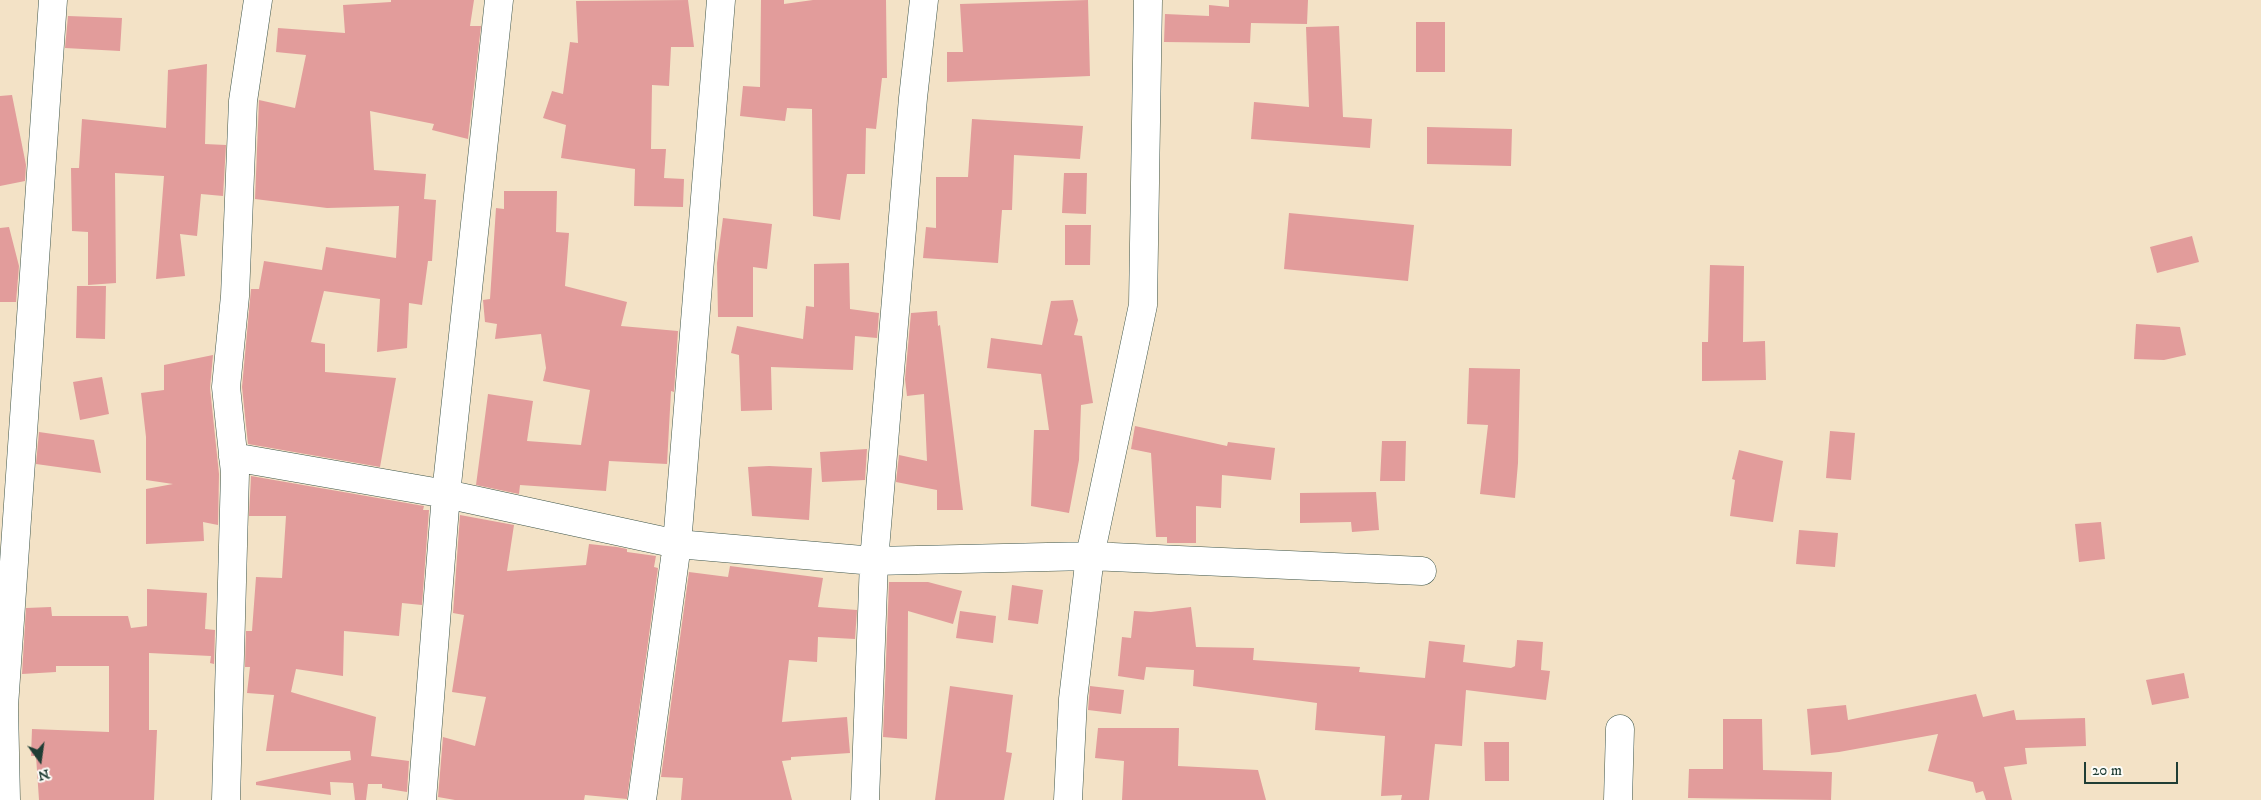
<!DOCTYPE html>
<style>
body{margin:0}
#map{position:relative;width:2261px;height:800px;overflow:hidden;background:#f3e2c6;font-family:"IM FELL DW Pica",serif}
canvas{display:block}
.north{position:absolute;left:15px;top:735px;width:50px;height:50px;-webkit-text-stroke:4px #fdfcf7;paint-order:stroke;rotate:166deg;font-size:14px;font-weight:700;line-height:20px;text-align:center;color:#1f3d34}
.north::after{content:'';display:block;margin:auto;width:18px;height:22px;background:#1f3d34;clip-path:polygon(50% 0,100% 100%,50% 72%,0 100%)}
.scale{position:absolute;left:2084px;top:762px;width:94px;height:22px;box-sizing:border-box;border:2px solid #1f3d34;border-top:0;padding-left:6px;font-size:15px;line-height:18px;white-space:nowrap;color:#1f3d34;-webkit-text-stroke:4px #fdfcf7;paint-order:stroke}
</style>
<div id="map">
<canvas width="2261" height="800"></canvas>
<div class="north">N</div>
<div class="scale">20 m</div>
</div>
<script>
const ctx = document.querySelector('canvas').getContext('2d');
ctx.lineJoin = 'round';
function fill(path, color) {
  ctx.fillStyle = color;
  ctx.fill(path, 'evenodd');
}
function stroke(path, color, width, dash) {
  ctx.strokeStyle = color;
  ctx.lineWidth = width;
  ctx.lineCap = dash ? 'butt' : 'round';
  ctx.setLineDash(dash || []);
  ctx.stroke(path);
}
fill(new Path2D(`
 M 391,0 L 474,0 L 470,26 L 481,26 L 468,139 L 432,130 L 434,124 L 370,111 L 374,170 L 426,174 L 424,199 L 436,200 L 432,261 L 428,261 L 422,305 L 409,303 L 407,348 L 377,352 L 380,299 L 324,291 L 311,342 L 325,344 L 325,372 L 396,378 L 380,467 L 248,444 L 242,387 L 251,289 L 259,289 L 264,261 L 322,270 L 326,247 L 396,258 L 399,206 L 327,208 L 255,199 L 259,100 L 295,108 L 306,55 L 276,52 L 278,28 L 345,33 L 343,5 L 391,2 Z
 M 688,0 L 694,47 L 671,47 L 669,86 L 652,85 L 651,149 L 666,149 L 664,178 L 684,179 L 683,207 L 634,206 L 635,169 L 561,158 L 566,125 L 543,118 L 552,91 L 563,94 L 570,42 L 578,43 L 576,1 Z
 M 761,0 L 784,0 L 784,4 L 813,0 L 886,0 L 887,78 L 882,78 L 876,129 L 866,128 L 865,174 L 847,174 L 840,220 L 813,216 L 812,109 L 787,108 L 785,121 L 740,116 L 743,86 L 760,87 Z
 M 1088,0 L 1090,76 L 947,82 L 947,52 L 963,52 L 960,4 Z
 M 1229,0 L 1308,0 L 1307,24 L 1251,23 L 1250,43 L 1164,42 L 1165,14 L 1209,16 L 1209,5 L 1229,7 Z
 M 68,16 L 122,18 L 120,51 L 65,48 Z
 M 1416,22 L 1445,22 L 1445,72 L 1416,72 Z
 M 1339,26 L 1343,117 L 1372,119 L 1370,148 L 1251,139 L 1254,102 L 1309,107 L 1306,27 Z
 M 207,64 L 205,144 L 226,145 L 223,196 L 201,194 L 197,236 L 180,234 L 185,276 L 156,279 L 164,176 L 115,173 L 116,283 L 88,285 L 88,232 L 72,231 L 71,168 L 79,168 L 82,119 L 166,128 L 168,70 Z
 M 12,95 L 26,165 L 25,181 L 0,186 L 0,96 Z
 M 972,119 L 1083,126 L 1080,159 L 1014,155 L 1012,210 L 1002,210 L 998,263 L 923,258 L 926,227 L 936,228 L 936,177 L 968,177 Z
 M 1427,127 L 1512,129 L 1511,166 L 1427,164 Z
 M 1064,173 L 1087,173 L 1086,214 L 1062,213 Z
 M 504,191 L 557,191 L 556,232 L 569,233 L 565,286 L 627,302 L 621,326 L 678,331 L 674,392 L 671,391 L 667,464 L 609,461 L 606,491 L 520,485 L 519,494 L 476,485 L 488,394 L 533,401 L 527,441 L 581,445 L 590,390 L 543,381 L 546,368 L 541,334 L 495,339 L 497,324 L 485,322 L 483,300 L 490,299 L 496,208 L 504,209 Z
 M 1289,213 L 1414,225 L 1408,281 L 1284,269 Z
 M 723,218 L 772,224 L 767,269 L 753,267 L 753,317 L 718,317 L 717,263 Z
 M 1065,225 L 1091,225 L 1090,265 L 1065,265 Z
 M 9,227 L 19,266 L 16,302 L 0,302 L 0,228 Z
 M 2192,236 L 2199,262 L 2157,273 L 2150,247 Z
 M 849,263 L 850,309 L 879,313 L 877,338 L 855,336 L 853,370 L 771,367 L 772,410 L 741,411 L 739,355 L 731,353 L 737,326 L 803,339 L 806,306 L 814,307 L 814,264 Z
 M 1710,265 L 1744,266 L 1743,342 L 1765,341 L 1766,380 L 1702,381 L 1702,342 L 1708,342 Z
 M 77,286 L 106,286 L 105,339 L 76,338 Z
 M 1073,300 L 1078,320 L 1074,335 L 1082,336 L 1093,403 L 1081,405 L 1079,460 L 1069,513 L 1031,506 L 1034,430 L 1049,430 L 1041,374 L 987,368 L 991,338 L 1042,345 L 1051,301 Z
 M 937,311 L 938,326 L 940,325 L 963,510 L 937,510 L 937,490 L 896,482 L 899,455 L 927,461 L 924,394 L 907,396 L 905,379 L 911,313 Z
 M 2136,324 L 2180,327 L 2186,355 L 2164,360 L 2134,359 Z
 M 213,355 L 210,388 L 219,474 L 218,525 L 203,522 L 204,541 L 146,544 L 146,489 L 173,484 L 146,480 L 146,437 L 141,393 L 164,390 L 164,365 Z
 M 1469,368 L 1520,369 L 1518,463 L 1515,498 L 1480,494 L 1488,425 L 1467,424 Z
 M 102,377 L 109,414 L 80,420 L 73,382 Z
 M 1135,426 L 1227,446 L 1228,442 L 1275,448 L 1271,480 L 1222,475 L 1221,508 L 1196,506 L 1196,543 L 1167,543 L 1167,537 L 1156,537 L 1151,453 L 1131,449 Z
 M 1830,431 L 1855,433 L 1851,480 L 1826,478 Z
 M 39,432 L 94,440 L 101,473 L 36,464 Z
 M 1382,441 L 1406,441 L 1405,481 L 1380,481 Z
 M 867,449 L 865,480 L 822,482 L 820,452 Z
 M 1739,450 L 1783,461 L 1773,522 L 1730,516 L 1735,480 L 1732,479 Z
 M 769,466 L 812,468 L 809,520 L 752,516 L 748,467 Z
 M 251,476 L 424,506 L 423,510 L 429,510 L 422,605 L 402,603 L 399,636 L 344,631 L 343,676 L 296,669 L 291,692 L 376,717 L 371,756 L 409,761 L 407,792 L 382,788 L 382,784 L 368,784 L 366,800 L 355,800 L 353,783 L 330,782 L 331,795 L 256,785 L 256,782 L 351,760 L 350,751 L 266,751 L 274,695 L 247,693 L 250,667 L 245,667 L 246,631 L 252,631 L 256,577 L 282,578 L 286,516 L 249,516 Z
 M 1376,492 L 1379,530 L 1352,532 L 1351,522 L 1300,523 L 1300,493 Z
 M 460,515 L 514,525 L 507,571 L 586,565 L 589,544 L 617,547 L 627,549 L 627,552 L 656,556 L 654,567 L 658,568 L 627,799 L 585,795 L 584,800 L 455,800 L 438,797 L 443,737 L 475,746 L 486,697 L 452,692 L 464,615 L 453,613 Z
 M 2101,522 L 2105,559 L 2079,562 L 2075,524 Z
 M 1799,530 L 1838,533 L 1835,567 L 1796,564 Z
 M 730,566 L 823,578 L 818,607 L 857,610 L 855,639 L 818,637 L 817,662 L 789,660 L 782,722 L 847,717 L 850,753 L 791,757 L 791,760 L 782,761 L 792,800 L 681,800 L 683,778 L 661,777 L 689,572 L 728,577 Z
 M 889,582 L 928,582 L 962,591 L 953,624 L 908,611 L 907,739 L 883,737 Z
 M 1012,585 L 1043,590 L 1038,624 L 1008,620 Z
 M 147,589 L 207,593 L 205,629 L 215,630 L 214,664 L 210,663 L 211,656 L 149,653 L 149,730 L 157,730 L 154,800 L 39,800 L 36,756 L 31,756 L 32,729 L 109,732 L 109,666 L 56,666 L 56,672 L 22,674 L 26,608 L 51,607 L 52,616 L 128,616 L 131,628 L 147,626 Z
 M 1191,607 L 1196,647 L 1254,648 L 1253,660 L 1360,667 L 1359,672 L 1425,678 L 1429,641 L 1465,645 L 1463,662 L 1511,668 L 1515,666 L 1517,640 L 1543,642 L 1541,670 L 1550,671 L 1546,700 L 1466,690 L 1462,746 L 1435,744 L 1429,800 L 1401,800 L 1402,795 L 1381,796 L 1385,736 L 1315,730 L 1317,703 L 1193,686 L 1194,670 L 1146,667 L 1144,680 L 1118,676 L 1122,637 L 1131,638 L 1134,611 L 1151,612 Z
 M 960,611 L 996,616 L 993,643 L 956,638 Z
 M 2184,673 L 2189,698 L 2152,705 L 2146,680 Z
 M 950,686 L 1013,695 L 1006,752 L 1012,753 L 1004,800 L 935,800 Z
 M 1090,686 L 1124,690 L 1121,714 L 1088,710 Z
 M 1976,694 L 1983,717 L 2014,710 L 2016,720 L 2085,718 L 2086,746 L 2025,748 L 2027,764 L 2004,767 L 2012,800 L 1986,800 L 1983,791 L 1976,793 L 1973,782 L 1928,771 L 1938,734 L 1839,752 L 1811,755 L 1807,709 L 1846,705 L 1848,720 Z
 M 1723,719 L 1762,719 L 1763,770 L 1832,772 L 1831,800 L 1688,798 L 1689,769 L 1723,769 Z
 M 1098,728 L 1179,728 L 1178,766 L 1258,770 L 1266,800 L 1122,800 L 1124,761 L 1095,758 Z
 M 1484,742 L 1509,742 L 1509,781 L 1485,781 Z`), '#e29c9b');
const minor = new Path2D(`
 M 233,457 L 446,494 L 677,544 L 874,561 L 1090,556 L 1422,571
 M 6,800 L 4,706 L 53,0
 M 226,800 L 235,473 L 226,387 L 235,296 L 243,101 L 258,0
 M 422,800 L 446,494 L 499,0
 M 642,800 L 677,544 L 721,0
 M 865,800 L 874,561 L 913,98 L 924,0
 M 1068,800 L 1073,699 L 1090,556 L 1143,305 L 1148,0
 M 1618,800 L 1620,729`);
stroke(minor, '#3f564a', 29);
stroke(minor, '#fff', 28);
</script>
